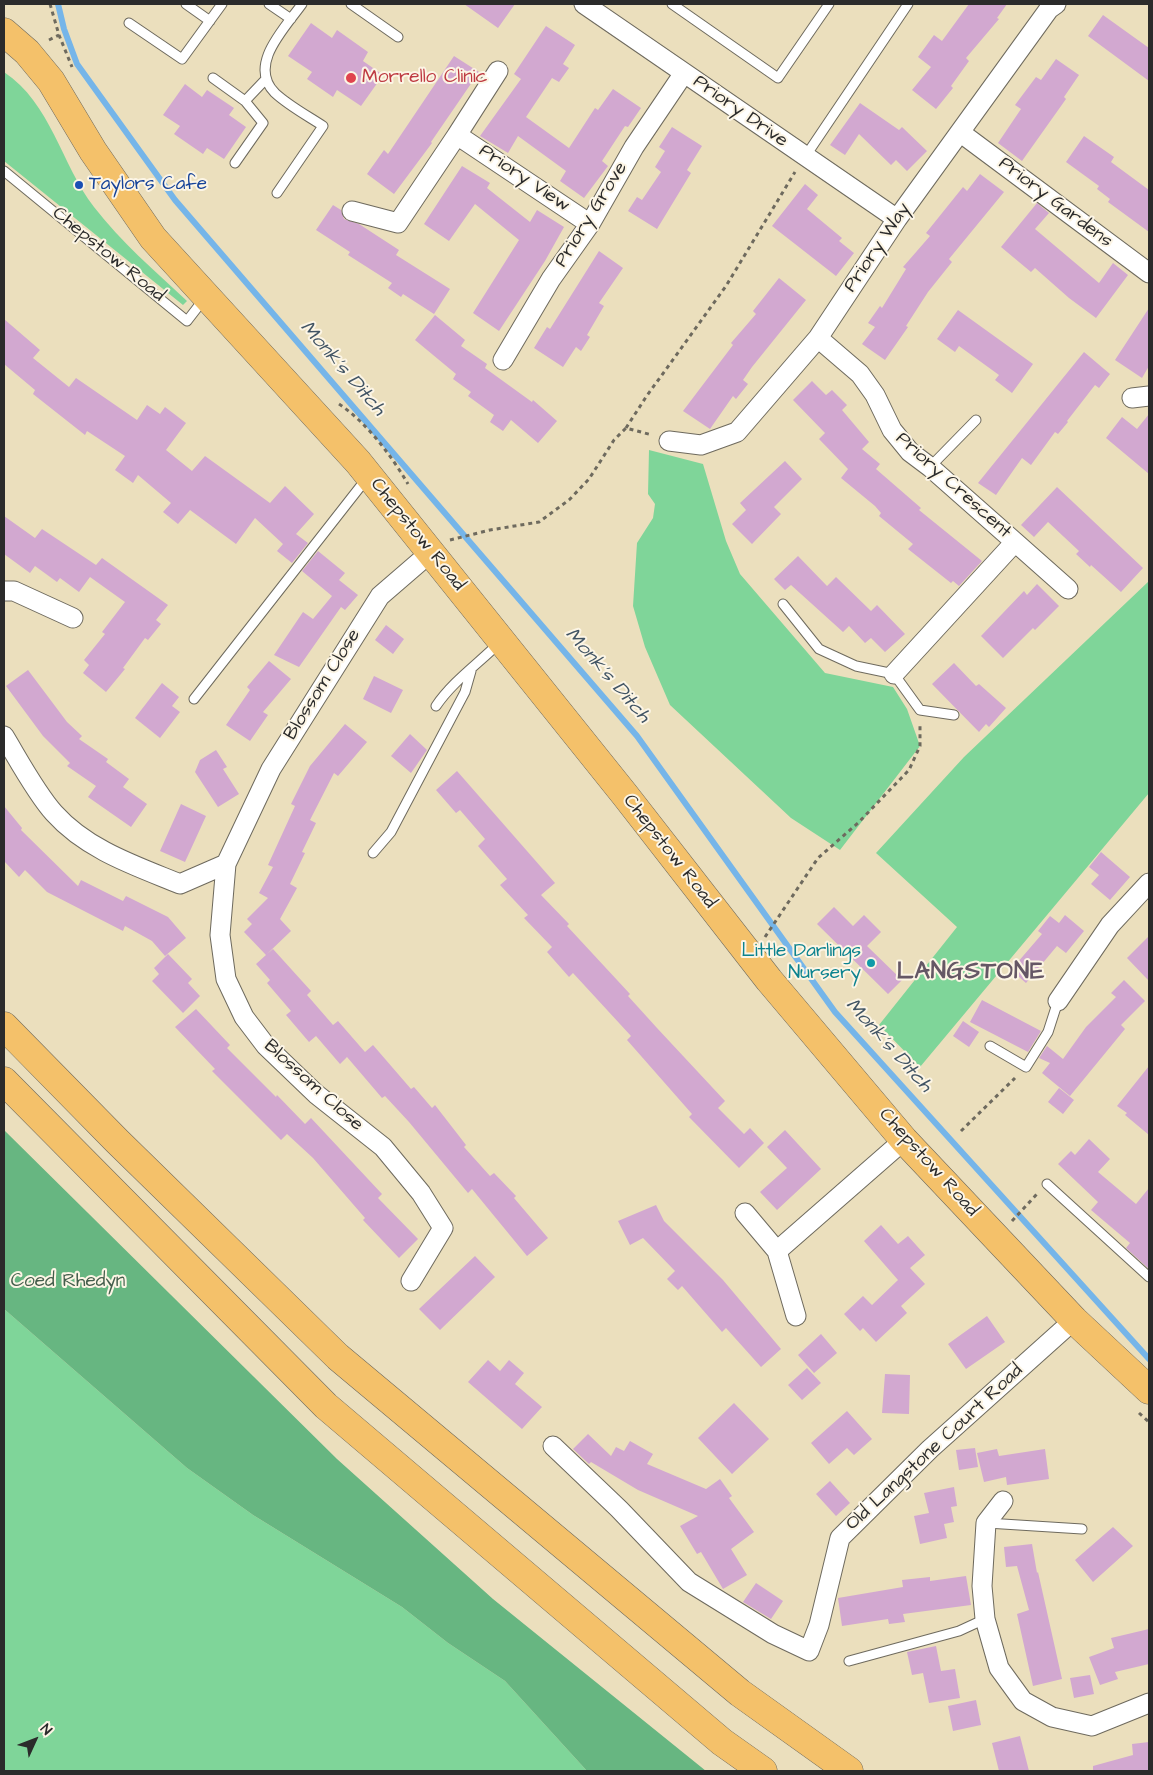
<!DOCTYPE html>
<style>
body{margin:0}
#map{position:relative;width:1153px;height:1775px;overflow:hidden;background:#ebdfbd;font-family:"Architects Daughter",sans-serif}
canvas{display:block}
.frame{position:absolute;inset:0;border:5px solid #2b2b2b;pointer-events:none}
.north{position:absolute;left:10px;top:1715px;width:50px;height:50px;-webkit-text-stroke:4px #fcf5e5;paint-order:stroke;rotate:47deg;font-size:14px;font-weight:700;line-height:20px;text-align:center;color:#2b2b2b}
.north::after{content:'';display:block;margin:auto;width:18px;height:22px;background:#2b2b2b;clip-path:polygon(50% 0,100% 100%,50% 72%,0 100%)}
</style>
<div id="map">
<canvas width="1153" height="1775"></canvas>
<div class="frame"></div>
<div class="north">N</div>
</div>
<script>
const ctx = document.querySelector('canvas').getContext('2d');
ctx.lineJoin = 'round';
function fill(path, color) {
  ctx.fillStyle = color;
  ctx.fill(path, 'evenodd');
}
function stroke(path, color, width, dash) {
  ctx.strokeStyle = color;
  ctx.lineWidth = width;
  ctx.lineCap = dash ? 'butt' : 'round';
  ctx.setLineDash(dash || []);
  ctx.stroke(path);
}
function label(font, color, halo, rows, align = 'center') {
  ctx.font = font + ' "Architects Daughter",sans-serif';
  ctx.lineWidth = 4;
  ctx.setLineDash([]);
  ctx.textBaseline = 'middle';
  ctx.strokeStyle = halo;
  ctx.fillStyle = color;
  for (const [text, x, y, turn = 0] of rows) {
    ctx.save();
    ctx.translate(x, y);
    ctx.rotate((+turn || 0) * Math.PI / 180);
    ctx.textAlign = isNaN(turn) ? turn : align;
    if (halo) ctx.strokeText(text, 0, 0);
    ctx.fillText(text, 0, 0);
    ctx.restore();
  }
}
fill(new Path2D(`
 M 4,72 C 51,103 61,164 94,207 C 121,242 155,271 187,301 L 183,305 L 4,161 Z
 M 649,450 L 703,464 L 726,541 L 740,574 L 825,673 L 893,687 L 907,709 L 920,746 L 840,850 L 791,818 L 670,705 L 645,647 L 633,606 L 637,543 L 653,518 L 655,504 L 648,494 Z
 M 1149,581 L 1149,793 L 920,1067 L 879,1025 L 957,927 L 876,853 L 964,757 Z
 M 4,1309 L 187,1468 L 253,1515 L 402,1607 L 448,1643 L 505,1681 L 587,1771 L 4,1771 Z`), '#7fd599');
fill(new Path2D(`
 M 4,1130 L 337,1459 L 493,1599 L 706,1771 L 587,1771 L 505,1681 L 448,1643 L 402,1607 L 253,1515 L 187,1468 L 4,1309 Z`), '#67b681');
stroke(new Path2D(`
 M 58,4 L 64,29 L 77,64 L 175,200 L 637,736 L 835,1012 L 1149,1359`), '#75b5e9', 6);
fill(new Path2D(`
 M 464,4 L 515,4 L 498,28 Z
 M 969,4 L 1007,4 L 997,18 L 999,19 L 966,58 L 969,61 L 951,86 L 953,88 L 936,109 L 912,90 L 931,67 L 918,57 L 934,35 L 942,41 Z
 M 1103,15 L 1149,48 L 1149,81 L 1088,36 Z
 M 311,23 L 332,38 L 337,30 L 368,52 L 363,61 L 383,75 L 361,106 L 337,90 L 333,97 L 307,79 L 312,72 L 288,56 Z
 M 546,26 L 575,45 L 563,64 L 569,68 L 559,82 L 552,78 L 526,117 L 569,148 L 595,108 L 598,110 L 613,89 L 641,108 L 628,127 L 625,126 L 602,161 L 608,166 L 584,198 L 560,181 L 566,171 L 518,136 L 508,153 L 480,136 L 521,79 L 514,74 Z
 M 454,56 L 479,72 L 431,142 L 432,143 L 394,194 L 367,174 L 384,150 L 388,154 Z
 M 1056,59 L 1079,75 L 1064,97 L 1066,99 L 1022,161 L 998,143 L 1021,109 L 1015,105 L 1036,77 L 1041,80 Z
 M 185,84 L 202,97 L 207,90 L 234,108 L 229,115 L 246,127 L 224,159 L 207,148 L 203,154 L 174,134 L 180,126 L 163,115 Z
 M 860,103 L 899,130 L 902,127 L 927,151 L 907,171 L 896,160 L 891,165 L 859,134 L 845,155 L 830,145 Z
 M 672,127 L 702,146 L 687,170 L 691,173 L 657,229 L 628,211 L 637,197 L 642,200 L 661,172 L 655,167 L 665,151 L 659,147 Z
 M 1084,136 L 1114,157 L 1111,162 L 1149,190 L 1149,232 L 1108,202 L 1110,199 L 1097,189 L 1099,186 L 1066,162 Z
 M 462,166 L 490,183 L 487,188 L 530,222 L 537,210 L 564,227 L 545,261 L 499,331 L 473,313 L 519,240 L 475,204 L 449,241 L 424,224 Z
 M 980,174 L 1004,192 L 949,259 L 952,262 L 928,292 L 906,326 L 908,327 L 885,360 L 862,344 L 875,327 L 868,323 L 880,306 L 882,308 L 906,269 L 903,267 L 930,236 L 926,233 L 963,187 L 967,191 Z
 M 805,184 L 818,195 L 807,209 L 842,238 L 839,241 L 854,253 L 836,276 L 772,226 Z
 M 1037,203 L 1049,213 L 1035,229 L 1099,283 L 1113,263 L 1128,275 L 1096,318 L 1069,298 L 1035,268 L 1031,272 L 1001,247 Z
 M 333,205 L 341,210 L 344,219 L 359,224 L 399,250 L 396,255 L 450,289 L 434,314 L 403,294 L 401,297 L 388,288 L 392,283 L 348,255 L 350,252 L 316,230 Z
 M 599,251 L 623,268 L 599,303 L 604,306 L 587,335 L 590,337 L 581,351 L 576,347 L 563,367 L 534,348 L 547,327 L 550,329 Z
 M 779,278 L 806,300 L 752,367 L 743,380 L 748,384 L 736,399 L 733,396 L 710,429 L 683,411 L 733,345 L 731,343 L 756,314 L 753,311 Z
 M 1149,308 L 1149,366 L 1142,378 L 1115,360 Z
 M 958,310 L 1033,364 L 1012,393 L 995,380 L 999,375 L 959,346 L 955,352 L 937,339 Z
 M 435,315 L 465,340 L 461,346 L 487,364 L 485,368 L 532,402 L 533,400 L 557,421 L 538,443 L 511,420 L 503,431 L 490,422 L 494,415 L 468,396 L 471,392 L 453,379 L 456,374 L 415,340 Z
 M 4,319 L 40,350 L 33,358 L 69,387 L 76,378 L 137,420 L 147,405 L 160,414 L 165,407 L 186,423 L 166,450 L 192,471 L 205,456 L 270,503 L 285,486 L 314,514 L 296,534 L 308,543 L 292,563 L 277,551 L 283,544 L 255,518 L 236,544 L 190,510 L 178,524 L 163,512 L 171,503 L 138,475 L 133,483 L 115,470 L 125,456 L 87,431 L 85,435 L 33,394 L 35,390 L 4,364 Z
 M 1084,352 L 1110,374 L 1099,388 L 1095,385 L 1067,421 L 1068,422 L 1058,434 L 1055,432 L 1031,465 L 1022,458 L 996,495 L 978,483 Z
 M 812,381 L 826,395 L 832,390 L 847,405 L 842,410 L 869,442 L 862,449 L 880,464 L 876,469 L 921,508 L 919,510 L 982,561 L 959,586 L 953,581 L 951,583 L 908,549 L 913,544 L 879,516 L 881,513 L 875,506 L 841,478 L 848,469 L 819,439 L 825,433 L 793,400 Z
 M 1149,414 L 1149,474 L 1106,438 L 1122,417 L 1137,429 Z
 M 785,461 L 802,479 L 774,507 L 781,514 L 752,544 L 732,524 L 746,510 L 740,503 Z
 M 1057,487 L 1143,568 L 1121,592 L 1091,565 L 1090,567 L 1076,554 L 1079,551 L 1048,522 L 1034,537 L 1021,525 Z
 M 4,516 L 35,538 L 42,529 L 96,565 L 102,558 L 168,605 L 156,620 L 161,624 L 148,640 L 145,638 L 123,668 L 125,669 L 106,692 L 83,673 L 89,665 L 84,660 L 105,634 L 102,632 L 125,602 L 90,577 L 79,592 L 60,578 L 57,582 L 35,566 L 30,573 L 4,554 Z
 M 318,551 L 345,573 L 339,580 L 358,595 L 345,610 L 341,607 L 299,667 L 274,655 L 303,612 L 313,619 L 332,596 L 302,571 Z
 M 798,556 L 827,586 L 836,577 L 871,611 L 877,605 L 905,634 L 885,652 L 871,638 L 865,643 L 849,626 L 843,632 L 791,585 L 785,590 L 774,579 Z
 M 1037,584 L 1059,606 L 1035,630 L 1033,628 L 1003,658 L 981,636 L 1024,591 L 1027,595 Z
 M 386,625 L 404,639 L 393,654 L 375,640 Z
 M 269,661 L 291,679 L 263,712 L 268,715 L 250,741 L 226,725 L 250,690 L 247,687 Z
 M 954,663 L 976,686 L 979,684 L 1006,708 L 989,727 L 986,724 L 979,732 L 932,684 Z
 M 28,670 L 67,722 L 82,736 L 79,739 L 108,759 L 106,762 L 129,779 L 123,787 L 147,804 L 131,827 L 88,797 L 96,786 L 67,766 L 70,763 L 43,736 L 6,686 Z
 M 374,676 L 403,690 L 391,713 L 363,699 Z
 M 162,683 L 179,697 L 172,706 L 180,712 L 160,738 L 135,718 Z
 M 345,724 L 367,742 L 338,776 L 334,773 L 310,820 L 316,823 L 302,852 L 305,853 L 290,884 L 297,888 L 280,919 L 291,931 L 267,954 L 273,949 L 311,991 L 307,995 L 333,1025 L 338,1021 L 365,1052 L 373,1045 L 411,1089 L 414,1087 L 432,1108 L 435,1105 L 466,1145 L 464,1147 L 490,1176 L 494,1173 L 516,1196 L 514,1198 L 548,1238 L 527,1256 L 472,1189 L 468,1193 L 409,1122 L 385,1096 L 382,1098 L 347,1057 L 340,1064 L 316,1036 L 309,1042 L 286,1015 L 291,1011 L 267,983 L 270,980 L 256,964 L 266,955 L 244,932 L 252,924 L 247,919 L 268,898 L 259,893 L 273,867 L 268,865 L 295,806 L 291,804 L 310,766 Z
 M 410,734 L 427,750 L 411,773 L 391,756 Z
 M 216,750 L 227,767 L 223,769 L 239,794 L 218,807 L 195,772 L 200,760 Z
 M 457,771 L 555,883 L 541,895 L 569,924 L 567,926 L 630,994 L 628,996 L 657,1028 L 725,1101 L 718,1108 L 744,1134 L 750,1128 L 764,1143 L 739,1168 L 689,1117 L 692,1114 L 627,1040 L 631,1036 L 573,973 L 569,977 L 547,952 L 552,947 L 524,918 L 528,915 L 500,885 L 507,879 L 478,846 L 485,839 L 460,810 L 456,813 L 436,790 Z
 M 181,804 L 206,816 L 185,862 L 160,851 Z
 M 4,806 L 22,828 L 21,830 L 78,886 L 81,880 L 123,901 L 126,896 L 168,917 L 186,938 L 165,956 L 152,941 L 125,926 L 123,931 L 47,892 L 25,870 L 19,877 L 4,861 Z
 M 1101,852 L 1130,877 L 1110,900 L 1091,884 L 1099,875 L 1089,867 Z
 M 834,907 L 853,926 L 864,915 L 881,932 L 867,946 L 902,980 L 888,994 L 817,924 Z
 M 1065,915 L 1084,931 L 1066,953 L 1057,946 L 1026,983 L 1011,970 L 1042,934 L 1038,931 L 1050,916 L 1059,923 Z
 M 1149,936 L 1149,981 L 1127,958 Z
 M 168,954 L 192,979 L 188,983 L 200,996 L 183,1013 L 152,981 L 159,974 L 154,968 Z
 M 1124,980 L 1145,1001 L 1121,1025 L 1125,1029 L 1070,1096 L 1042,1073 L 1050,1063 L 1039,1058 L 1047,1046 L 1063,1059 L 1086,1027 L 1116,997 L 1111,993 Z
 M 982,1000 L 1041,1031 L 1028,1052 L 970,1022 Z
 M 196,1009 L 230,1045 L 227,1048 L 276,1097 L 277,1095 L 305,1124 L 311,1118 L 382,1194 L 378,1198 L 418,1239 L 399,1258 L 363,1220 L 365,1218 L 313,1158 L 287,1134 L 281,1140 L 212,1071 L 215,1069 L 175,1027 Z
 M 963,1021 L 979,1032 L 969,1047 L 953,1036 Z
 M 1149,1066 L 1149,1135 L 1125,1115 L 1127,1113 L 1117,1106 Z
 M 1059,1088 L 1074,1100 L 1063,1114 L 1048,1102 Z
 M 785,1130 L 821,1169 L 777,1210 L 760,1192 L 787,1168 L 767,1147 Z
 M 1089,1139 L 1110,1159 L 1098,1172 L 1136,1204 L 1149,1188 L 1149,1269 L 1126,1248 L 1130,1243 L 1091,1210 L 1098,1202 L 1058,1164 L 1071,1151 L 1075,1155 Z
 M 656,1205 L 664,1221 L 723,1280 L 781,1349 L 761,1367 L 726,1328 L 722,1332 L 682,1286 L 678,1290 L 667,1279 L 675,1271 L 643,1238 L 630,1245 L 618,1221 Z
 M 881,1225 L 898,1244 L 908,1236 L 925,1255 L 910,1268 L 925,1284 L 901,1306 L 907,1313 L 876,1342 L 863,1328 L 860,1331 L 844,1314 L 863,1296 L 872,1305 L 898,1280 L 864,1241 Z
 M 475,1256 L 495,1277 L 440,1330 L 419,1309 Z
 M 987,1316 L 1005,1342 L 966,1369 L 948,1344 Z
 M 821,1334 L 837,1353 L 814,1373 L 798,1355 Z
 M 488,1360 L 500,1371 L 509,1360 L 524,1373 L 515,1384 L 542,1407 L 522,1429 L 468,1382 Z
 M 807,1368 L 821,1383 L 802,1400 L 788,1385 Z
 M 885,1374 L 910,1375 L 909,1414 L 882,1413 Z
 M 734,1403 L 769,1439 L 732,1474 L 698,1438 Z
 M 847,1411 L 872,1439 L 854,1455 L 847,1448 L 829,1464 L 811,1443 Z
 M 588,1434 L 611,1456 L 616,1447 L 624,1451 L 630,1441 L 653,1454 L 647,1464 L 706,1489 L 720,1479 L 732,1496 L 729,1498 L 754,1532 L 731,1549 L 747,1575 L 723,1589 L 701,1552 L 697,1554 L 680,1526 L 698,1516 L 638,1490 L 591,1462 L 589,1464 L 573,1449 Z
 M 975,1448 L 978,1467 L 959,1470 L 956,1450 Z
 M 997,1449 L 999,1456 L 1045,1449 L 1049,1479 L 1007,1485 L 1006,1477 L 984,1482 L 977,1453 Z
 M 830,1481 L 850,1503 L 836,1516 L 816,1494 Z
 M 954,1487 L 957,1506 L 951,1507 L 954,1522 L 944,1524 L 947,1538 L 920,1544 L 914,1516 L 929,1513 L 924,1493 Z
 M 1113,1527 L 1133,1546 L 1093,1582 L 1075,1560 Z
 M 1032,1544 L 1037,1573 L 1038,1572 L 1062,1679 L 1033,1686 L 1017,1614 L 1029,1610 L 1017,1566 L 1006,1567 L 1004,1547 Z
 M 966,1576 L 971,1605 L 903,1614 L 905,1622 L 889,1624 L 888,1619 L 842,1626 L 838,1598 L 903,1587 L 902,1580 L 930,1577 L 930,1581 Z
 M 756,1583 L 783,1601 L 771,1619 L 743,1602 Z
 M 1149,1629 L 1149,1664 L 1115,1672 L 1118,1679 L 1100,1685 L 1089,1657 L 1114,1648 L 1111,1638 Z
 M 936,1646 L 941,1671 L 955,1669 L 960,1698 L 929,1703 L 923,1673 L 912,1675 L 907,1652 Z
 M 1090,1675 L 1094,1694 L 1074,1698 L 1070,1678 Z
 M 976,1700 L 981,1725 L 953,1731 L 948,1706 Z
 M 1020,1736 L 1029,1771 L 999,1771 L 992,1743 Z
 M 1149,1742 L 1149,1771 L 1093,1771 L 1093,1766 L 1133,1755 L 1132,1744 Z`), '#d2a8d0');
const service = new Path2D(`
 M 186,4 L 210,21
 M 269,4 L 291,19
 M 351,4 L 398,37
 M 672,4 L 778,78 L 829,4
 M 129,23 L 182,59 L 222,4
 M 213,78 L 245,101 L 265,80
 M 805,157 L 908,4
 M 235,163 L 263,123 L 245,101
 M 4,171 L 187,321 L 204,299
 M 277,193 L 323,126 C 308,116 289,106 275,93 C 247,65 285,28 302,4
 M 930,467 L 976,420
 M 783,604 L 819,649 L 856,666 L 894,674 L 920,710 L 954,715
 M 194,699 L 367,478
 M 436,706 C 453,681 478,664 499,643
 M 373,853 L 391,832 L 465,692 L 471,671
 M 990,1046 L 1026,1067 L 1048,1032 L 1058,1001
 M 1047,1184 L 1149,1277
 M 987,1523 L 1082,1529
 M 849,1661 L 959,1631 L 985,1619`);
const minor = new Path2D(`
 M 584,4 L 897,219
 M 961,133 L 1149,273
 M 457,135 L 498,71
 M 352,211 L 398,223 L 457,135 L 590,224
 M 818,338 L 860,374 L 875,395 L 892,430 L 910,452 L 930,467 L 1015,542 L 894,674
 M 503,360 L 551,279 L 590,224 L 634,147 L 684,73
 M 1132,398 L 1149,396
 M 669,441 L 701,445 L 737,432 L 818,338 L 897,219 L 1049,9 L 1056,4
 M 1015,542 L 1068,589
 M 4,591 L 14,591 L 73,618
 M 4,736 C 18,759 36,793 54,813 C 87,850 136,866 180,884 L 226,864
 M 1058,1001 L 1110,925 L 1149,883
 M 745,1213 L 777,1251 L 796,1316
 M 777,1251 L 904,1140
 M 411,1281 L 443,1228 L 421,1193 L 383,1147 L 316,1094 L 266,1046 L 244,1017 L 226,979 L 220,935 L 226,864 L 271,769 L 380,596 L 431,552
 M 553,1446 L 619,1509 L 689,1582 L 773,1634 L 809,1651 L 819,1625 L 840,1538 L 930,1449 L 1074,1320
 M 1003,1501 L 986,1523 L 982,1586 L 985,1619 L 999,1668 L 1023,1701 L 1052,1717 L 1092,1726 L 1149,1703`);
const primary = new Path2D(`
 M 4,32 L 27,52 L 51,81 L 93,151 L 153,238 L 358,462 L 625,795 L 769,980 L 904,1140 L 1074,1320 L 1149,1390`);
const motorway = new Path2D(`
 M 4,1026 L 117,1141 L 338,1357 L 740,1693 L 849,1771
 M 4,1081 L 326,1406 L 722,1742 L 763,1771`);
stroke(service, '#6e6a5e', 11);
stroke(minor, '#6e6a5e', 21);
stroke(primary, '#6e6a5e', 29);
stroke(motorway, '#6e6a5e', 29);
stroke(new Path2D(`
 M 50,4 L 59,35 L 72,67
 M 49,40 L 59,35
 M 339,404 C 367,423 391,455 408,484
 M 626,428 L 646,397 L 726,286 L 795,172
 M 450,540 L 490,530 L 539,522 L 569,500 L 589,479 L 614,440 L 626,428 L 652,435
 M 765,937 L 818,858 L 858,823 L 909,770 L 920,746 L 920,723
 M 961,1131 L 1015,1078
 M 1012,1221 L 1037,1194
 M 1139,1413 L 1149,1422`), '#6e6a5e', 3, [4, 4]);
stroke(service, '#fff', 9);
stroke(minor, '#fff', 19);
stroke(primary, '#f4c16a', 28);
stroke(motorway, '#f4c16a', 28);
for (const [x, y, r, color] of [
 [351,78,6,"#e0444e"],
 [79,185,5,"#1a4fb4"],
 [871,963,5,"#0f9aa8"]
]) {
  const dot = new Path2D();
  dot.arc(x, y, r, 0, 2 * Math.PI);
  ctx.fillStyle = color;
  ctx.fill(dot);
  stroke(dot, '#fcf5e5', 2);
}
label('19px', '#be3a42', '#fcf5e5', [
 ["Morrello Clinic",362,78]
], 'left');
label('19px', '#2b2b2b', '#fcf5e5', [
 ["Priory Drive",740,112,35],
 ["Priory View",524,179,34],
 ["Priory Gardens",1055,203,37],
 ["Priory Grove",592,215,-58],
 ["Priory Way",878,248,-56],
 ["Chepstow Road",108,255,39],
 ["Priory Crescent",953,486,42],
 ["Chepstow Road",417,535,51],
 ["Blossom Close",323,685,-58],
 ["Chepstow Road",669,852,52],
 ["Blossom Close",313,1086,42],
 ["Chepstow Road",928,1163,48],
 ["Old Langstone Court Road",935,1448,-43]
]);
label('19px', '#164399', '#fcf5e5', [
 ["Taylors Cafe",89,185]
], 'left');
label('19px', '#0d838f', '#fcf5e5', [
 ["Little Darlings",861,952],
 ["Nursery",861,974]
], 'right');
label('19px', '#445e4c', '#fcf5e5', [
 ["Coed Rhedyn",68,1282]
]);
label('italic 20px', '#415464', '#fcf5e5', [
 ["Monk's Ditch",342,369,49],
 ["Monk's Ditch",607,676,49],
 ["Monk's Ditch",888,1046,48]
]);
ctx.letterSpacing = '1px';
label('bold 24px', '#655765', '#fcf5e5', [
 ["LANGSTONE",971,973]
]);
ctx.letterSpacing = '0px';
</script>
